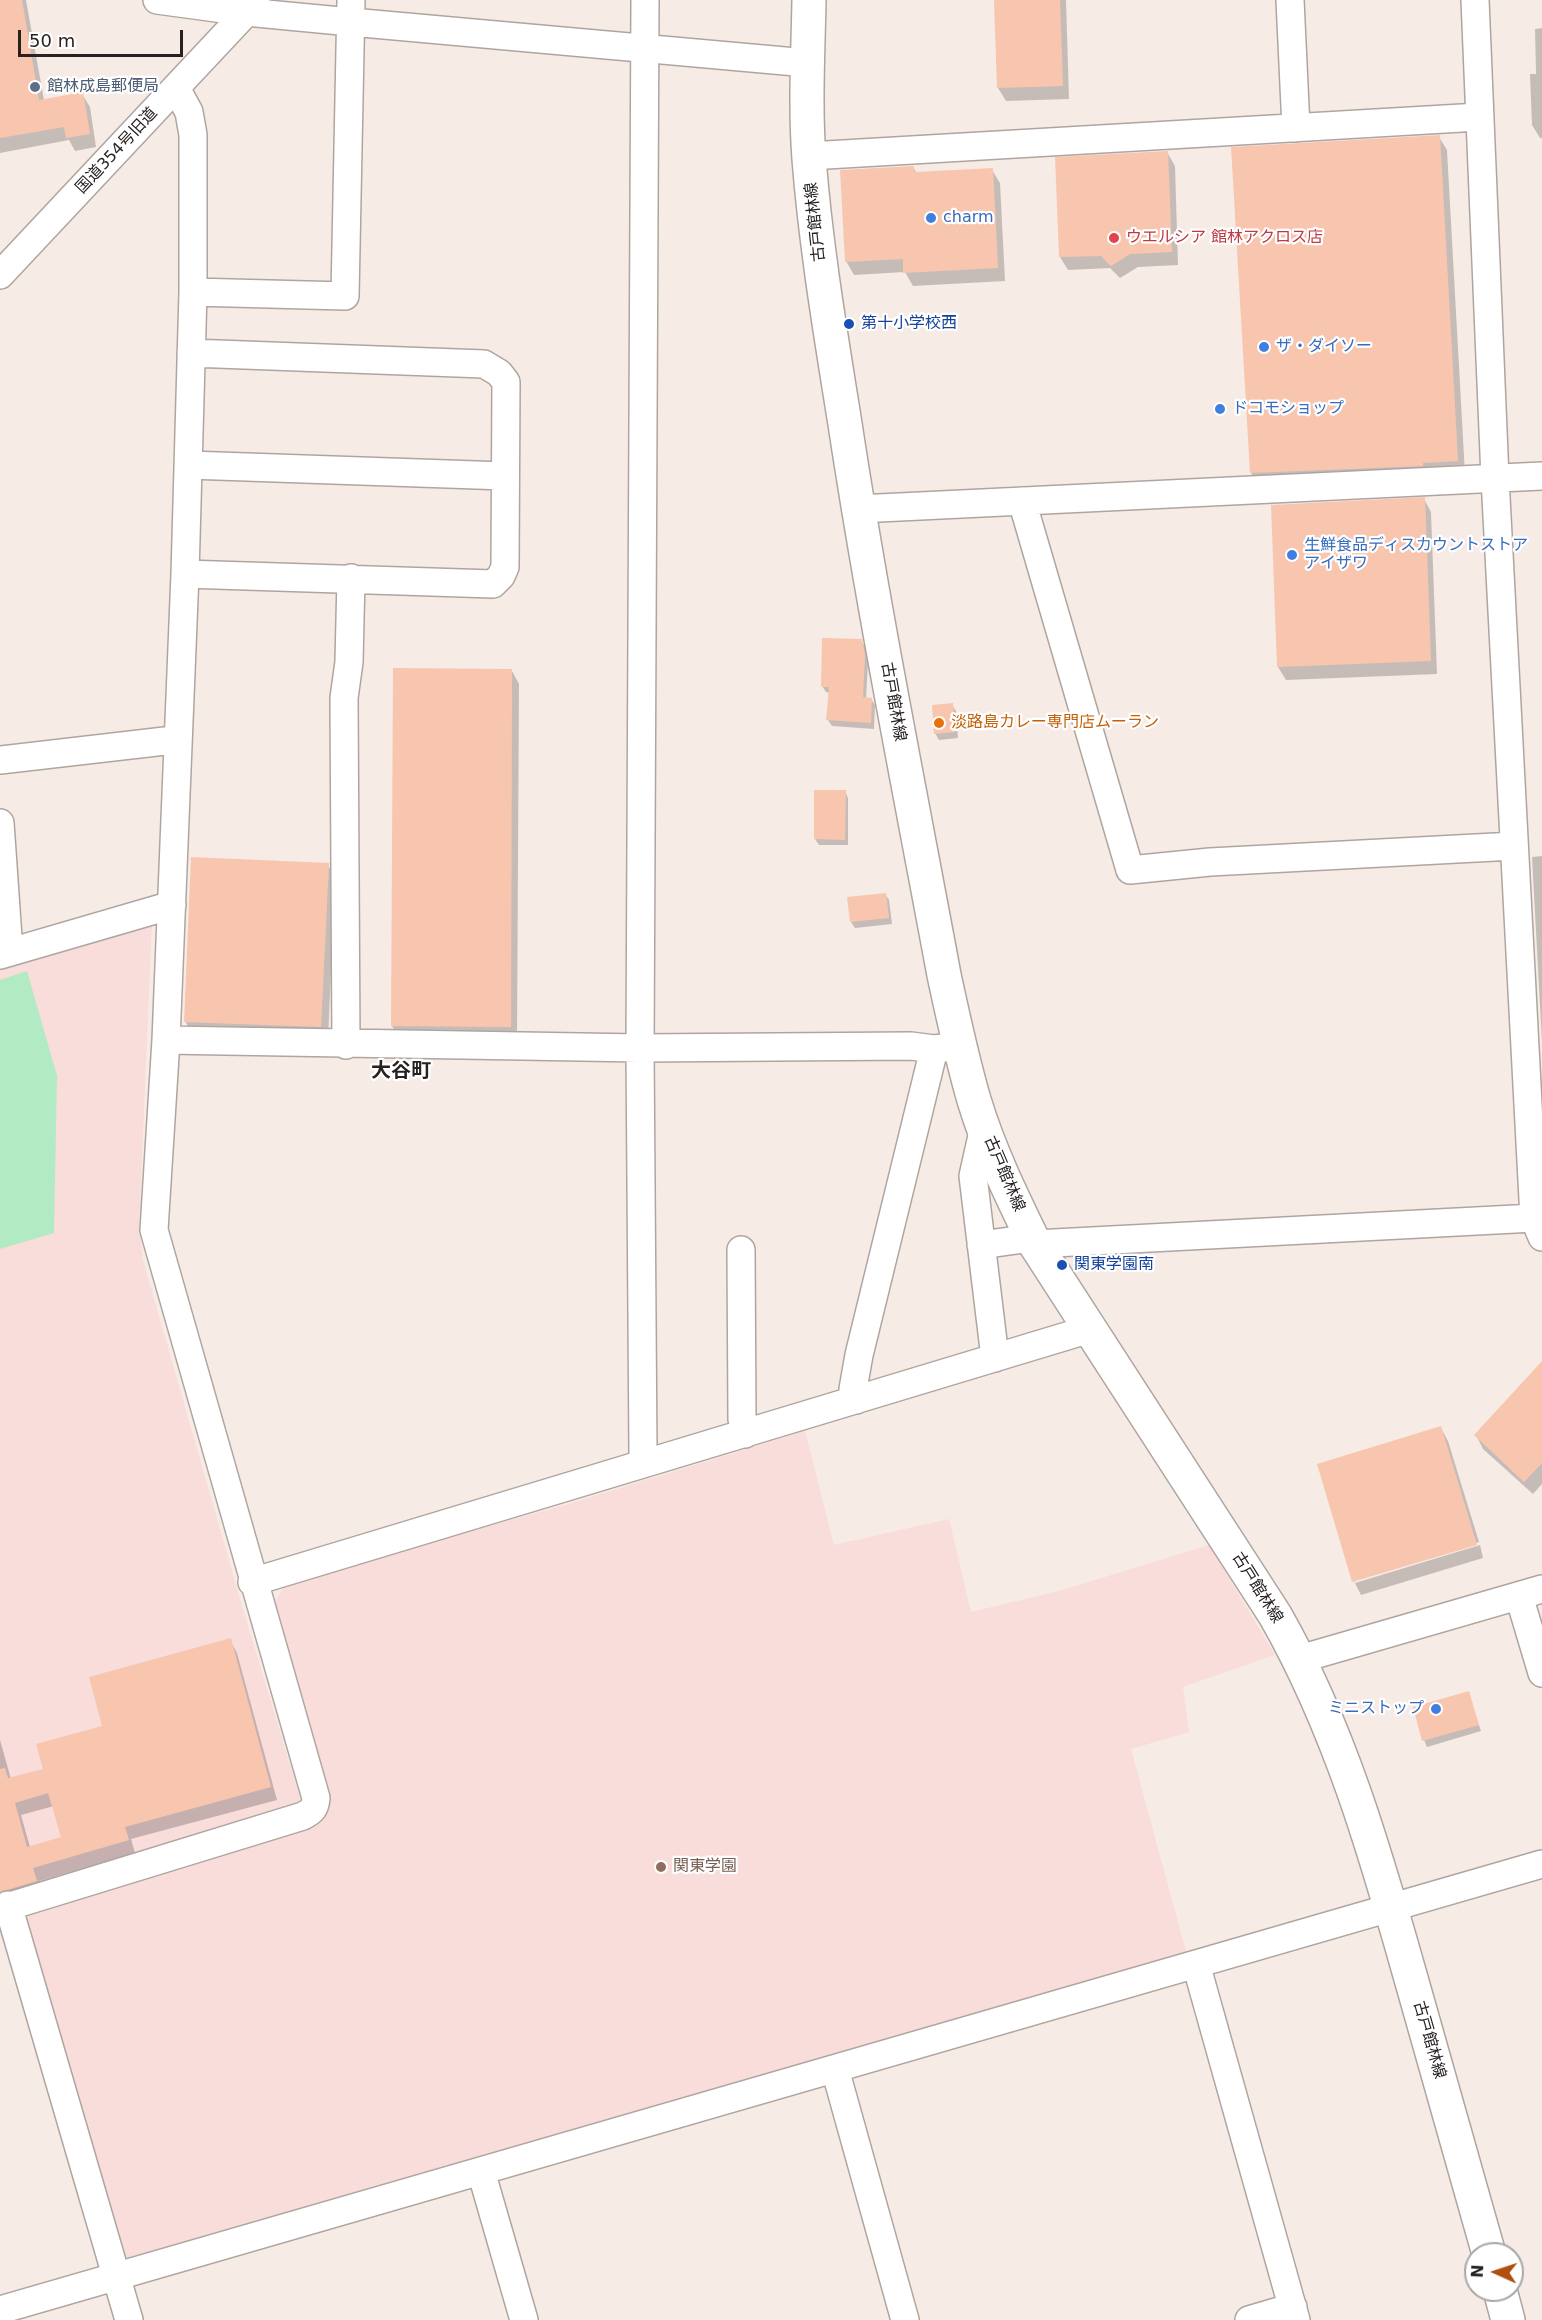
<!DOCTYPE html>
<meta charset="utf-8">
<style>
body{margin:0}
#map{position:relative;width:1542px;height:2320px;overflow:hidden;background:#f7ebe6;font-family:"DejaVu Sans",sans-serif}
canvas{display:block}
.north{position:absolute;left:1464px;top:2242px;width:60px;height:60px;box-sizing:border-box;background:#fff;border:2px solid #a9a7a6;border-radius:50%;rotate:273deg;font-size:16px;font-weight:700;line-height:24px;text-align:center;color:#272221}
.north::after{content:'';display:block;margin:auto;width:21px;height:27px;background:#b04f0e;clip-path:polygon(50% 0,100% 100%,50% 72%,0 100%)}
.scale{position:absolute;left:18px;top:30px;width:165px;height:27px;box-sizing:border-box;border:3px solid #272221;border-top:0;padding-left:8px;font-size:18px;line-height:21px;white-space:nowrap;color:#272221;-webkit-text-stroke:4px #fff;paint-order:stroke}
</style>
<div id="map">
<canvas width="1542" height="2320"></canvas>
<div class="north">N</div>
<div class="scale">50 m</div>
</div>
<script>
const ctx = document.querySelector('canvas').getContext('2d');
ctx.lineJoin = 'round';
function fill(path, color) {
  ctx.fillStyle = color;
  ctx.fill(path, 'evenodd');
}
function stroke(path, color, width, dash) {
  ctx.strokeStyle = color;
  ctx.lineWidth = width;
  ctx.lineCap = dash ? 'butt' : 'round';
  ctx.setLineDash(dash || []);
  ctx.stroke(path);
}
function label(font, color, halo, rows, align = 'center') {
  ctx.font = font + ' "DejaVu Sans","Noto Sans JP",sans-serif';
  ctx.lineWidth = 4.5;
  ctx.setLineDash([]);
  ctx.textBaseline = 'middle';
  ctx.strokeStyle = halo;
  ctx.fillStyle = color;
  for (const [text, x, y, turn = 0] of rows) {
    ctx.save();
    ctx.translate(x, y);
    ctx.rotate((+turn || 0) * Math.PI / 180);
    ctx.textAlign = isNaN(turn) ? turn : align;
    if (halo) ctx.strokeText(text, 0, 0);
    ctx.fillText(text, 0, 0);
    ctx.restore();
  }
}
fill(new Path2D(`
 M 152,923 L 139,1227 L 143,1260 L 240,1599 L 301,1801 L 300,1808 L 0,1901 L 0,965 Z
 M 805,1431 L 834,1545 L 949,1519 L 971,1612 L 1059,1591 L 1209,1545 L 1275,1655 L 1183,1687 L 1189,1732 L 1131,1749 L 1187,1955 L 126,2267 L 21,1909 L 323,1813 L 274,1604 L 286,1583 L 565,1505 Z`), '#f8dddb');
fill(new Path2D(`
 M 27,971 L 57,1076 L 54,1233 L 0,1249 L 0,980 Z`), '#b2eac3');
fill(new Path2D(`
 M 0,0 L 26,0 L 44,100 L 82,94 L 90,107 L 96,147 L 75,151 L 69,140 L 0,153 Z
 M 995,0 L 1066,0 L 1069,99 L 1006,101 L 998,88 Z
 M 1542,28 L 1542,138 L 1540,138 L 1532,125 L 1530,74 L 1536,74 L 1535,29 Z
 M 1439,137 L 1447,150 L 1465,474 L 1259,486 L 1251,473 Z
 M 1167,152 L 1175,166 L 1178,265 L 1138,267 L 1120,278 L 1110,268 L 1068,270 L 1060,257 Z
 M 913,167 L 917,174 L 992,170 L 1000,183 L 1005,281 L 913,286 L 905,272 L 854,275 L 846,261 Z
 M 1424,499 L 1431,512 L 1437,674 L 1286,680 L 1278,667 Z
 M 861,640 L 865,647 L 868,662 L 866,699 L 871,699 L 875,705 L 874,729 L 832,726 L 828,720 L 830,693 L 826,692 L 822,686 Z
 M 512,671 L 519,684 L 517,1040 L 400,1039 L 392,1026 Z
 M 952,705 L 956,711 L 958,738 L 939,740 L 935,733 Z
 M 845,791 L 848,798 L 848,845 L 819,845 L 815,839 Z
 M 1542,856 L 1542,1042 L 1532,857 Z
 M 328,865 L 335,878 L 328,1040 L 193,1035 L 185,1021 Z
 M 885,894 L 889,900 L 892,924 L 855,928 L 851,922 Z
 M 1542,1364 L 1542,1484 L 1533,1494 L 1483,1449 L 1476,1435 Z
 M 1441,1428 L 1448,1441 L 1479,1542 L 1355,1580 L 1355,1583 L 1319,1465 Z
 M 1480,1545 L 1483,1558 L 1361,1595 L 1355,1583 Z
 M 230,1640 L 237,1653 L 277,1800 L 131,1839 L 135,1853 L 39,1881 L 43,1894 L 9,1904 L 0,1887 L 0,1740 L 11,1779 L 45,1770 L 104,1727 ZM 54,1806 L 63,1838 L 30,1847 L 21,1815 Z
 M 1468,1693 L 1481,1731 L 1427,1747 L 1424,1740 Z`), '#0003');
fill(new Path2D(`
 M 0,0 L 22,0 L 39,100 L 83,92 L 90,134 L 66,138 L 64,127 L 0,138 Z
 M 994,0 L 1060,0 L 1063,86 L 997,88 Z
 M 1440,135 L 1458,461 L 1423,463 L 1423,466 L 1250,473 L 1231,147 Z
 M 1168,151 L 1172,252 L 1130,254 L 1111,266 L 1101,256 L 1059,257 L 1055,157 Z
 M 914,166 L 914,172 L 993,168 L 998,268 L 903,273 L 903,259 L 845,262 L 840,170 Z
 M 1425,497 L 1431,661 L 1277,667 L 1271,505 Z
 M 822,638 L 862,639 L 865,655 L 863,697 L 872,698 L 871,723 L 826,720 L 829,687 L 821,687 Z
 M 393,668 L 512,669 L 511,1027 L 391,1026 Z
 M 953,703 L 955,732 L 934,734 L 932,705 Z
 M 814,790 L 846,790 L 845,840 L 814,839 Z
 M 191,857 L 329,863 L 321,1027 L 184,1022 Z
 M 886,893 L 889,918 L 850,922 L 847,897 Z
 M 1542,1361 L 1542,1463 L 1524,1482 L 1474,1435 Z
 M 1441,1426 L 1477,1545 L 1352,1582 L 1317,1464 Z
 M 231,1638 L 271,1787 L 125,1827 L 129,1840 L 33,1868 L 37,1881 L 0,1892 L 0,1769 L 5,1768 L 8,1778 L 43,1769 L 36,1744 L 102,1726 L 89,1677 ZM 48,1793 L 61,1837 L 27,1847 L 15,1803 Z
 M 1469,1691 L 1479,1725 L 1422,1741 L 1413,1707 Z`), '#f8c6af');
const minor = new Path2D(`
 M 157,0 L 246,12 L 351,22 L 807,63
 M 1290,0 L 1296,128
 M 1475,0 L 1495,478 L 1534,1218 L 1542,1237
 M 809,156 L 1479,117
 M 0,275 L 256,2
 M 193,292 L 345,296 L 351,0
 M 189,465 L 505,476
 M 1022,501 L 1130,870 L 1210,862 L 1514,846
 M 858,509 L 1542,476
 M 185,574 L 493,584 L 501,576 L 505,567 L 506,382 L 499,373 L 484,364 L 191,353
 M 0,760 L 165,741 L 178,741
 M 0,823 L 9,952
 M 0,955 L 172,905
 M 166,1040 L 640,1048 L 911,1046 L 934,1049
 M 346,1045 L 344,698 L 349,662 L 351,578
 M 984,1127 L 973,1176 L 995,1358
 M 981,1245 L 1024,1239 L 1035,1244 L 1534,1218
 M 741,1250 L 742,1419 L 745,1434
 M 856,1400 L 853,1389 L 859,1355 L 934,1049 L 952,1047
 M 644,1463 L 643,1454 L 640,1048 L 645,0
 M 252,1582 L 1090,1329
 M 1519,1596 L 1542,1673
 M 1300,1659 L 1542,1589
 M 8,1905 L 129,2320
 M 0,1909 L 303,1816 C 312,1811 315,1809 316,1798 L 154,1230 L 166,1040 L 185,574 L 193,292 L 193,135 L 189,112 L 176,88
 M 1196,1964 L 1296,2320
 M 835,2069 L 905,2320
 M 481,2171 L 524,2320
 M 0,2310 L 1542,1864
 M 1249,2320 L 1293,2307`);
const major = new Path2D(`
 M 809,0 C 808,53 805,106 809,159 C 816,248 831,336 845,424 C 873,608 910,792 944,975 C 953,1017 962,1059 974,1100 C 989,1150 1012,1197 1035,1244 L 1275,1615 C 1339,1727 1375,1851 1410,1975 C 1437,2068 1463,2161 1489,2254
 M 1500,2290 L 1508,2320`);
stroke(minor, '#afa5a0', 30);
stroke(major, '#afa5a0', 36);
stroke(minor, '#fff', 27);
stroke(major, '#fff', 33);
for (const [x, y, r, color] of [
 [35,87,6,"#5c6f8a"],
 [931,218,6,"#3f7fe0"],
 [1114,238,6,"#e0444e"],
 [849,324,6,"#1a4fb4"],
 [1264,347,6,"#3f7fe0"],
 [1220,409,6,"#3f7fe0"],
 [1292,555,6,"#3f7fe0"],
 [939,723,6,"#e8710a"],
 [1062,1265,6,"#1a4fb4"],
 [1436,1709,6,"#3f7fe0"],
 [661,1867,6,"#8d6e63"]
]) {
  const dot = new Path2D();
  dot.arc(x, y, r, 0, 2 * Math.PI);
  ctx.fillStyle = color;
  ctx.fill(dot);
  stroke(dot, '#fff', 2);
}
label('16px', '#4e5e75', '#fff', [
 ["館林成島郵便局",47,87]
], 'left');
label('16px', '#272221', '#fff', [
 ["国道354号旧道",117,151,-47],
 ["古戸館林線",816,222,-96],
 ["古戸館林線",893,702,80],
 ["古戸館林線",1004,1174,67],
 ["古戸館林線",1257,1588,58],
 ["古戸館林線",1429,2040,74]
]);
label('16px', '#366cbe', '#fff', [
 ["charm",943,218],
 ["ザ・ダイソー",1276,347],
 ["ドコモショップ",1232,409],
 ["生鮮食品ディスカウントストア",1304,546],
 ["アイザワ",1304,564],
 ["ミニストップ",1424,1709,"right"]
], 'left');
label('16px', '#be3a42', '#fff', [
 ["ウエルシア 館林アクロス店",1126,238]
], 'left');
label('16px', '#164399', '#fff', [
 ["第十小学校西",861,324],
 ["関東学園南",1074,1265]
], 'left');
label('16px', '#c56008', '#fff', [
 ["淡路島カレー専門店ムーラン",951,723]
], 'left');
label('16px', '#785e54', '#fff', [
 ["関東学園",673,1867]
], 'left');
label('bold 20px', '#272221', '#fff', [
 ["大谷町",401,1072]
]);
</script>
